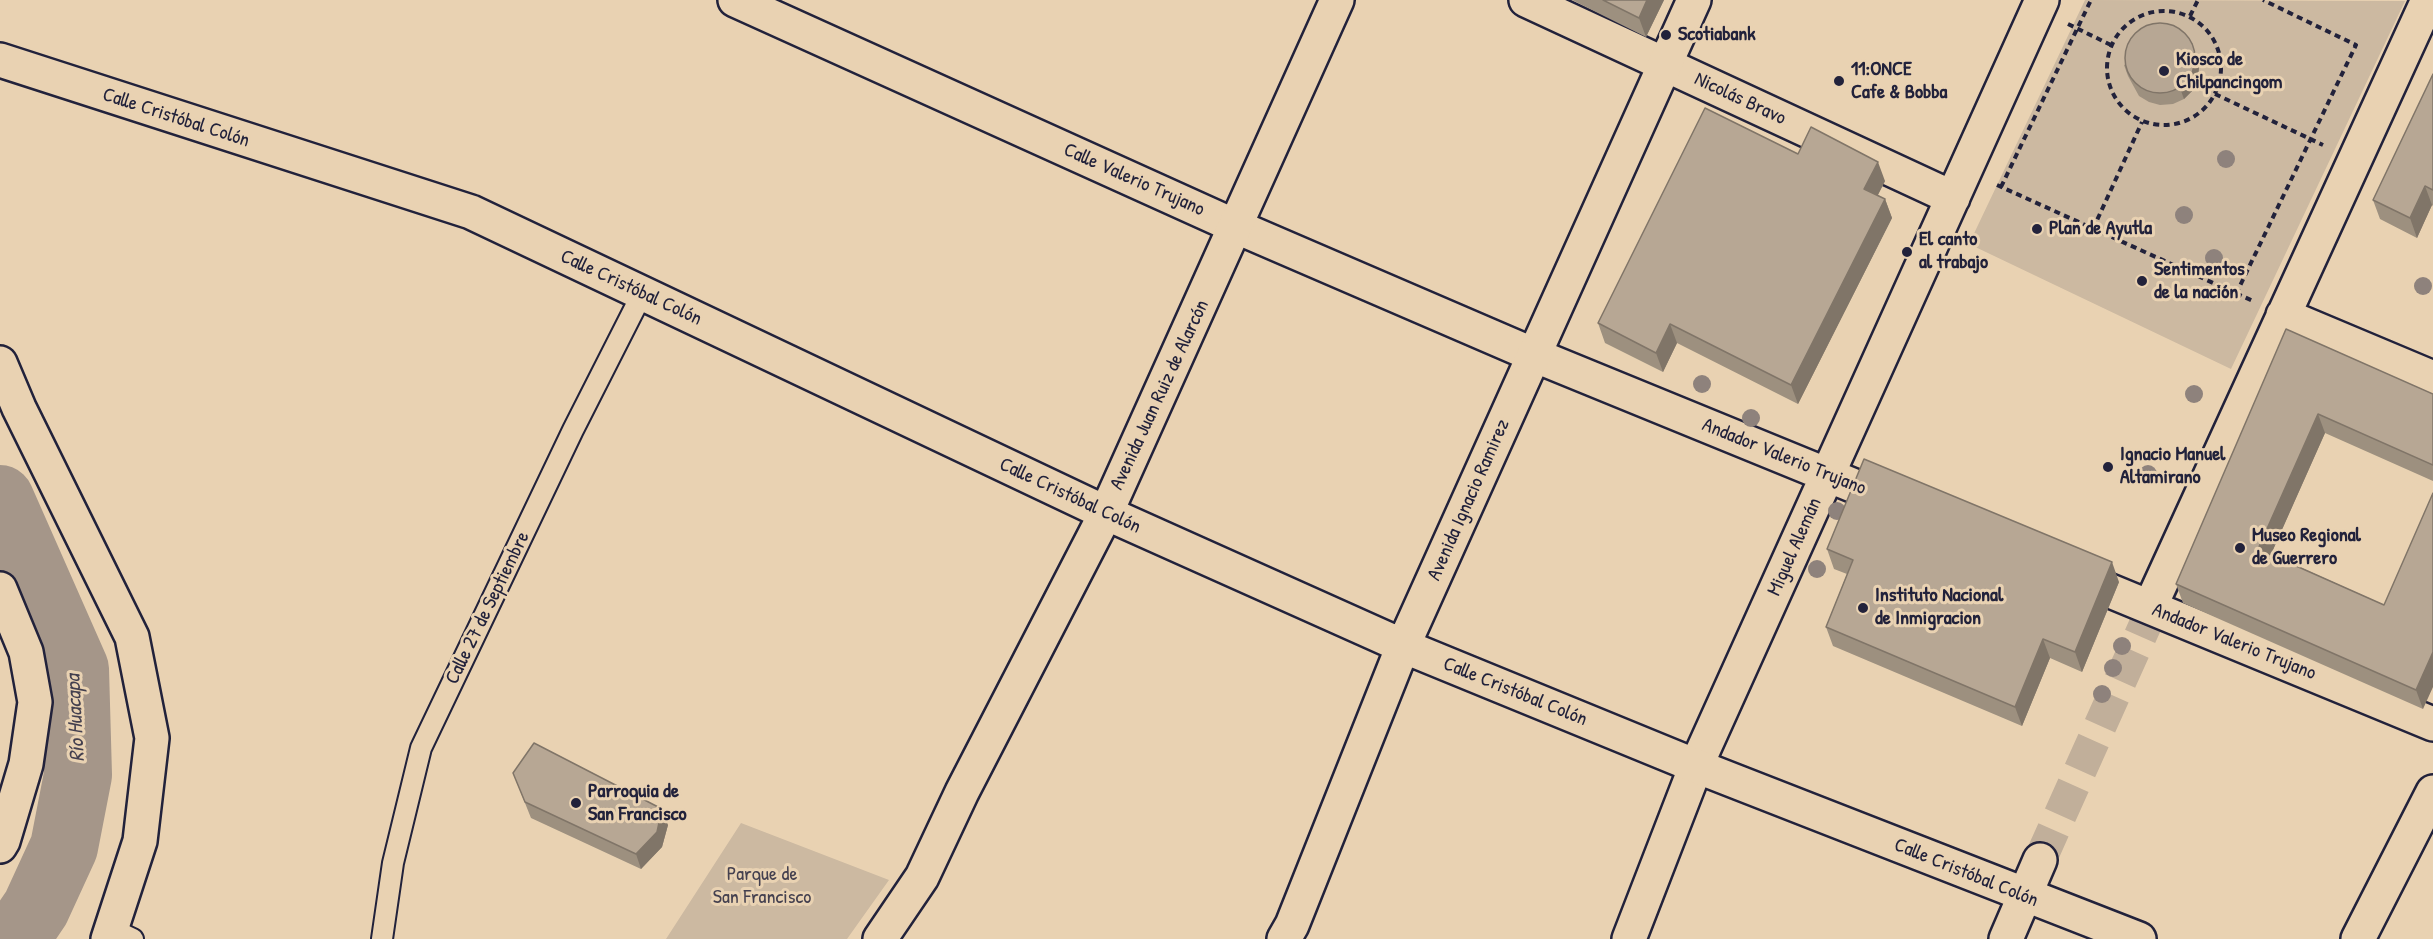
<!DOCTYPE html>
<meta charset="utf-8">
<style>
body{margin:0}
canvas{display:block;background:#e9d2b2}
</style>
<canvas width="2433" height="939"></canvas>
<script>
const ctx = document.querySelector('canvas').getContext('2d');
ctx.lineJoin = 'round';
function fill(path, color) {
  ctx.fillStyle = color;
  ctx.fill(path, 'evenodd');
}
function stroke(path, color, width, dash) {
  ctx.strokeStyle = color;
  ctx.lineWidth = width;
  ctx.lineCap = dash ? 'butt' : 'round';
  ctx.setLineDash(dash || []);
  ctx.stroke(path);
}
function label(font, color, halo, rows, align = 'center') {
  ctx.font = font + ' "Patrick Hand",sans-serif';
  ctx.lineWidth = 6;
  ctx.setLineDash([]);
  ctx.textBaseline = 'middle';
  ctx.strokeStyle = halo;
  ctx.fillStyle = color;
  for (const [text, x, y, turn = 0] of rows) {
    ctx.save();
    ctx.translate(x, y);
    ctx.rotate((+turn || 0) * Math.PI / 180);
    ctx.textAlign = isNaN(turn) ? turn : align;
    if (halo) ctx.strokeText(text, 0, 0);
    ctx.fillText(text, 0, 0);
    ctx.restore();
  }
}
fill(new Path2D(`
 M 2085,0 L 2405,1 L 2231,369 L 1969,244 Z
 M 741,823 L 889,880 L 847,939 L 666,939 Z`), '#ccb9a1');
stroke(new Path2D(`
 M 0,499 L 75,669 L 78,775 L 64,847 L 36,908 L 15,939`), '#a59689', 68);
stroke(new Path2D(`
 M 2040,860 L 2164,583`), '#c1af9a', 33, [33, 16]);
const lane = new Path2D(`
 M 112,929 L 133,939
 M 382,939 L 393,863 L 421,748 L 573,430 L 642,294`);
const street = new Path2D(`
 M 735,0 L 1237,227 L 1534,355 L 1896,503
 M 1526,0 L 1953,198
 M 2283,315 L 2433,378
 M 2074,576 L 2433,724
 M 2150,607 L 2428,0
 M 1629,939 L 1696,766 L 2042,0
 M 2358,939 L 2433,792`);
const secondary = new Path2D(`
 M 0,60 L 471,212 L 1106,513 L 1403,646 L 1696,766 L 2139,939
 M 0,363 L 19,408 L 132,637 L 152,738 L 140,841 L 108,939
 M 0,589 L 26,652 L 35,702 L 26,764 L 3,841 L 0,846
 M 880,939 L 922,877 L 962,792 L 1106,513 L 1337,0
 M 1284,939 L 1292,925 L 1403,646 L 1694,0
 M 2006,939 L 2040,860`);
stroke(lane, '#22223b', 24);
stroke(street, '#22223b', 38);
stroke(secondary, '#22223b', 38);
stroke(new Path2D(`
 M2107 68a57 57 0 1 1 114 0a57 57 0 1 1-114 0Z
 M 2190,16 L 2198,0
 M 2068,24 L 2111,45
 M 2215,94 L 2323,145
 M 1997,185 L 2253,301
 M 2001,187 L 2091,0
 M 2093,229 L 2142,122
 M 2236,294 L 2356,45 L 2263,0`), '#22223b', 4, [6, 4.5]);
stroke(lane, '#e9d2b2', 20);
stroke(street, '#e9d2b2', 33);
stroke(secondary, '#e9d2b2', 33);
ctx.fillStyle = '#8e827c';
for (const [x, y] of [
 [2226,159],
 [2184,215],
 [2214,258],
 [2423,286],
 [1702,384],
 [2194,394],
 [1751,418],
 [2148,474],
 [1837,511],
 [1817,569],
 [2122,646],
 [2113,668],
 [2102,694]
]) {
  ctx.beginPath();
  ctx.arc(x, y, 9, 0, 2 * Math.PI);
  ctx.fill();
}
fill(new Path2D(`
 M 1572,0 L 1664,0 L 1646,37 Z
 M 2192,43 L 2199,67 L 2198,79 L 2193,90 L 2184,99 L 2173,104 L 2160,105 L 2149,102 L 2139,96 L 2128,76 L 2124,65 Z
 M 2433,74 L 2433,206 L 2432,205 L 2417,238 L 2380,219 L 2373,200 Z
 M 1798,154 L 1885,181 L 1878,195 L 1885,199 L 1892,218 L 1798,404 L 1677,343 L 1663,372 L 1605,343 L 1598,323 Z
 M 2286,329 L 2433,394 L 2433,481 L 2325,433 L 2271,554 L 2384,605 L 2433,493 L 2423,709 L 2183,603 L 2176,584 Z
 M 1827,549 L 2119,582 L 2082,672 L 2050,658 L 2022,726 L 1833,646 L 1826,627 L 1847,574 L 1834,569 Z
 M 513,773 L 668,825 L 662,847 L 641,869 L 531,818 Z`), '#9d907f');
fill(new Path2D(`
 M 1647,0 L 1664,0 L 1646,37 L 1639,18 Z
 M 2192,43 L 2199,67 L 2198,79 L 2193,90 L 2184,99 L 2180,88 Z
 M 1878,162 L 1885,181 L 1871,208 L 1864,189 Z
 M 2425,186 L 2432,205 L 2417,238 L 2410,218 Z
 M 1885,199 L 1892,218 L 1798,404 L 1791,385 Z
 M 1670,324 L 1677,343 L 1663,372 L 1656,353 Z
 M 2318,414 L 2325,433 L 2265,568 L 2258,549 Z
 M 2112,562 L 2119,582 L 2082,672 L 2075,652 Z
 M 2043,639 L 2050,658 L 2022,726 L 2015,707 Z
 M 2433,652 L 2433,687 L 2423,709 L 2416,690 Z
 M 662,809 L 668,825 L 662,847 L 641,869 L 636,854 Z`), '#807568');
const building = new Path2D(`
 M 1603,0 L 1647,0 L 1639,18 Z
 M2125 58a35 35 0 1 1 70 0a35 35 0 1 1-70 0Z
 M 2433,74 L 2433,190 L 2425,186 L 2410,218 L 2373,200 Z
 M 1705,108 L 1798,154 L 1811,127 L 1878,162 L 1864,189 L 1885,199 L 1791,385 L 1670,324 L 1656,353 L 1598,323 Z
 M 2286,329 L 2433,394 L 2433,465 L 2318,414 L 2258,549 L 2384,605 L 2433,493 L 2433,652 L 2416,690 L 2176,584 Z
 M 1864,459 L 2112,562 L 2075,652 L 2043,639 L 2015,707 L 1826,627 L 1853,560 L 1827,549 Z
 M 534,743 L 662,809 L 657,832 L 636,854 L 525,802 L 513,773 Z`);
fill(building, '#b7a794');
stroke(building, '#807568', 1.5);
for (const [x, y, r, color] of [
 [1666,35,6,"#22223b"],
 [2164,71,6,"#22223b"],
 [1839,81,6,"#22223b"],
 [2037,229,6,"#22223b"],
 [1907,252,6,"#22223b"],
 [2142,281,6,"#22223b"],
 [2108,467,6,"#22223b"],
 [2240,548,6,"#22223b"],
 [1863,608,6,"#22223b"],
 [576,803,6,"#22223b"]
]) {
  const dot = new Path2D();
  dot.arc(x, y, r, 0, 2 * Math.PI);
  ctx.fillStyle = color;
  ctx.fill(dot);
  stroke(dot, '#e9d2b2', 2);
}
label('bold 20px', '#22223b', '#e9d2b2', [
 ["Scotiabank",1678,35],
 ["Kiosco de",2176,60],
 ["Chilpancingom",2176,83],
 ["11:ONCE",1851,70],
 ["Cafe & Bobba",1851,93],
 ["Plan de Ayutla",2049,229],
 ["El canto",1919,240],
 ["al trabajo",1919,263],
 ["Sentimentos",2154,270],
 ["de la nación",2154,293],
 ["Ignacio Manuel",2120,455],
 ["Altamirano",2120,478],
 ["Museo Regional",2252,536],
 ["de Guerrero",2252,559],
 ["Instituto Nacional",1875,596],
 ["de Inmigracion",1875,619],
 ["Parroquia de",588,792],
 ["San Francisco",588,815]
], 'left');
label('20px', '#22223b', '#e9d2b2', [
 ["Nicolás Bravo",1740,99,25],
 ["Calle Cristóbal Colón",176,118,18],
 ["Calle Valerio Trujano",1134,180,24],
 ["Calle Cristóbal Colón",631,288,25],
 ["Avenida Juan Ruiz de Alarcón",1160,395,-65],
 ["Andador Valerio Trujano",1784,457,22],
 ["Calle Cristóbal Colón",1070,496,25],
 ["Avenida Ignacio Ramirez",1469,500,-66],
 ["Miguel Alemán",1795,547,-66],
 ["Calle 27 de Septiembre",488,608,-64],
 ["Andador Valerio Trujano",2234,642,22],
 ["Calle Cristóbal Colón",1515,692,22],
 ["Calle Cristóbal Colón",1966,873,22]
]);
label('20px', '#44404f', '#e9d2b2', [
 ["Parque de",762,875],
 ["San Francisco",762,898]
]);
label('italic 21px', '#433f4e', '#e9d2b2', [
 ["Río Huacapa",76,718,-93]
]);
</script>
